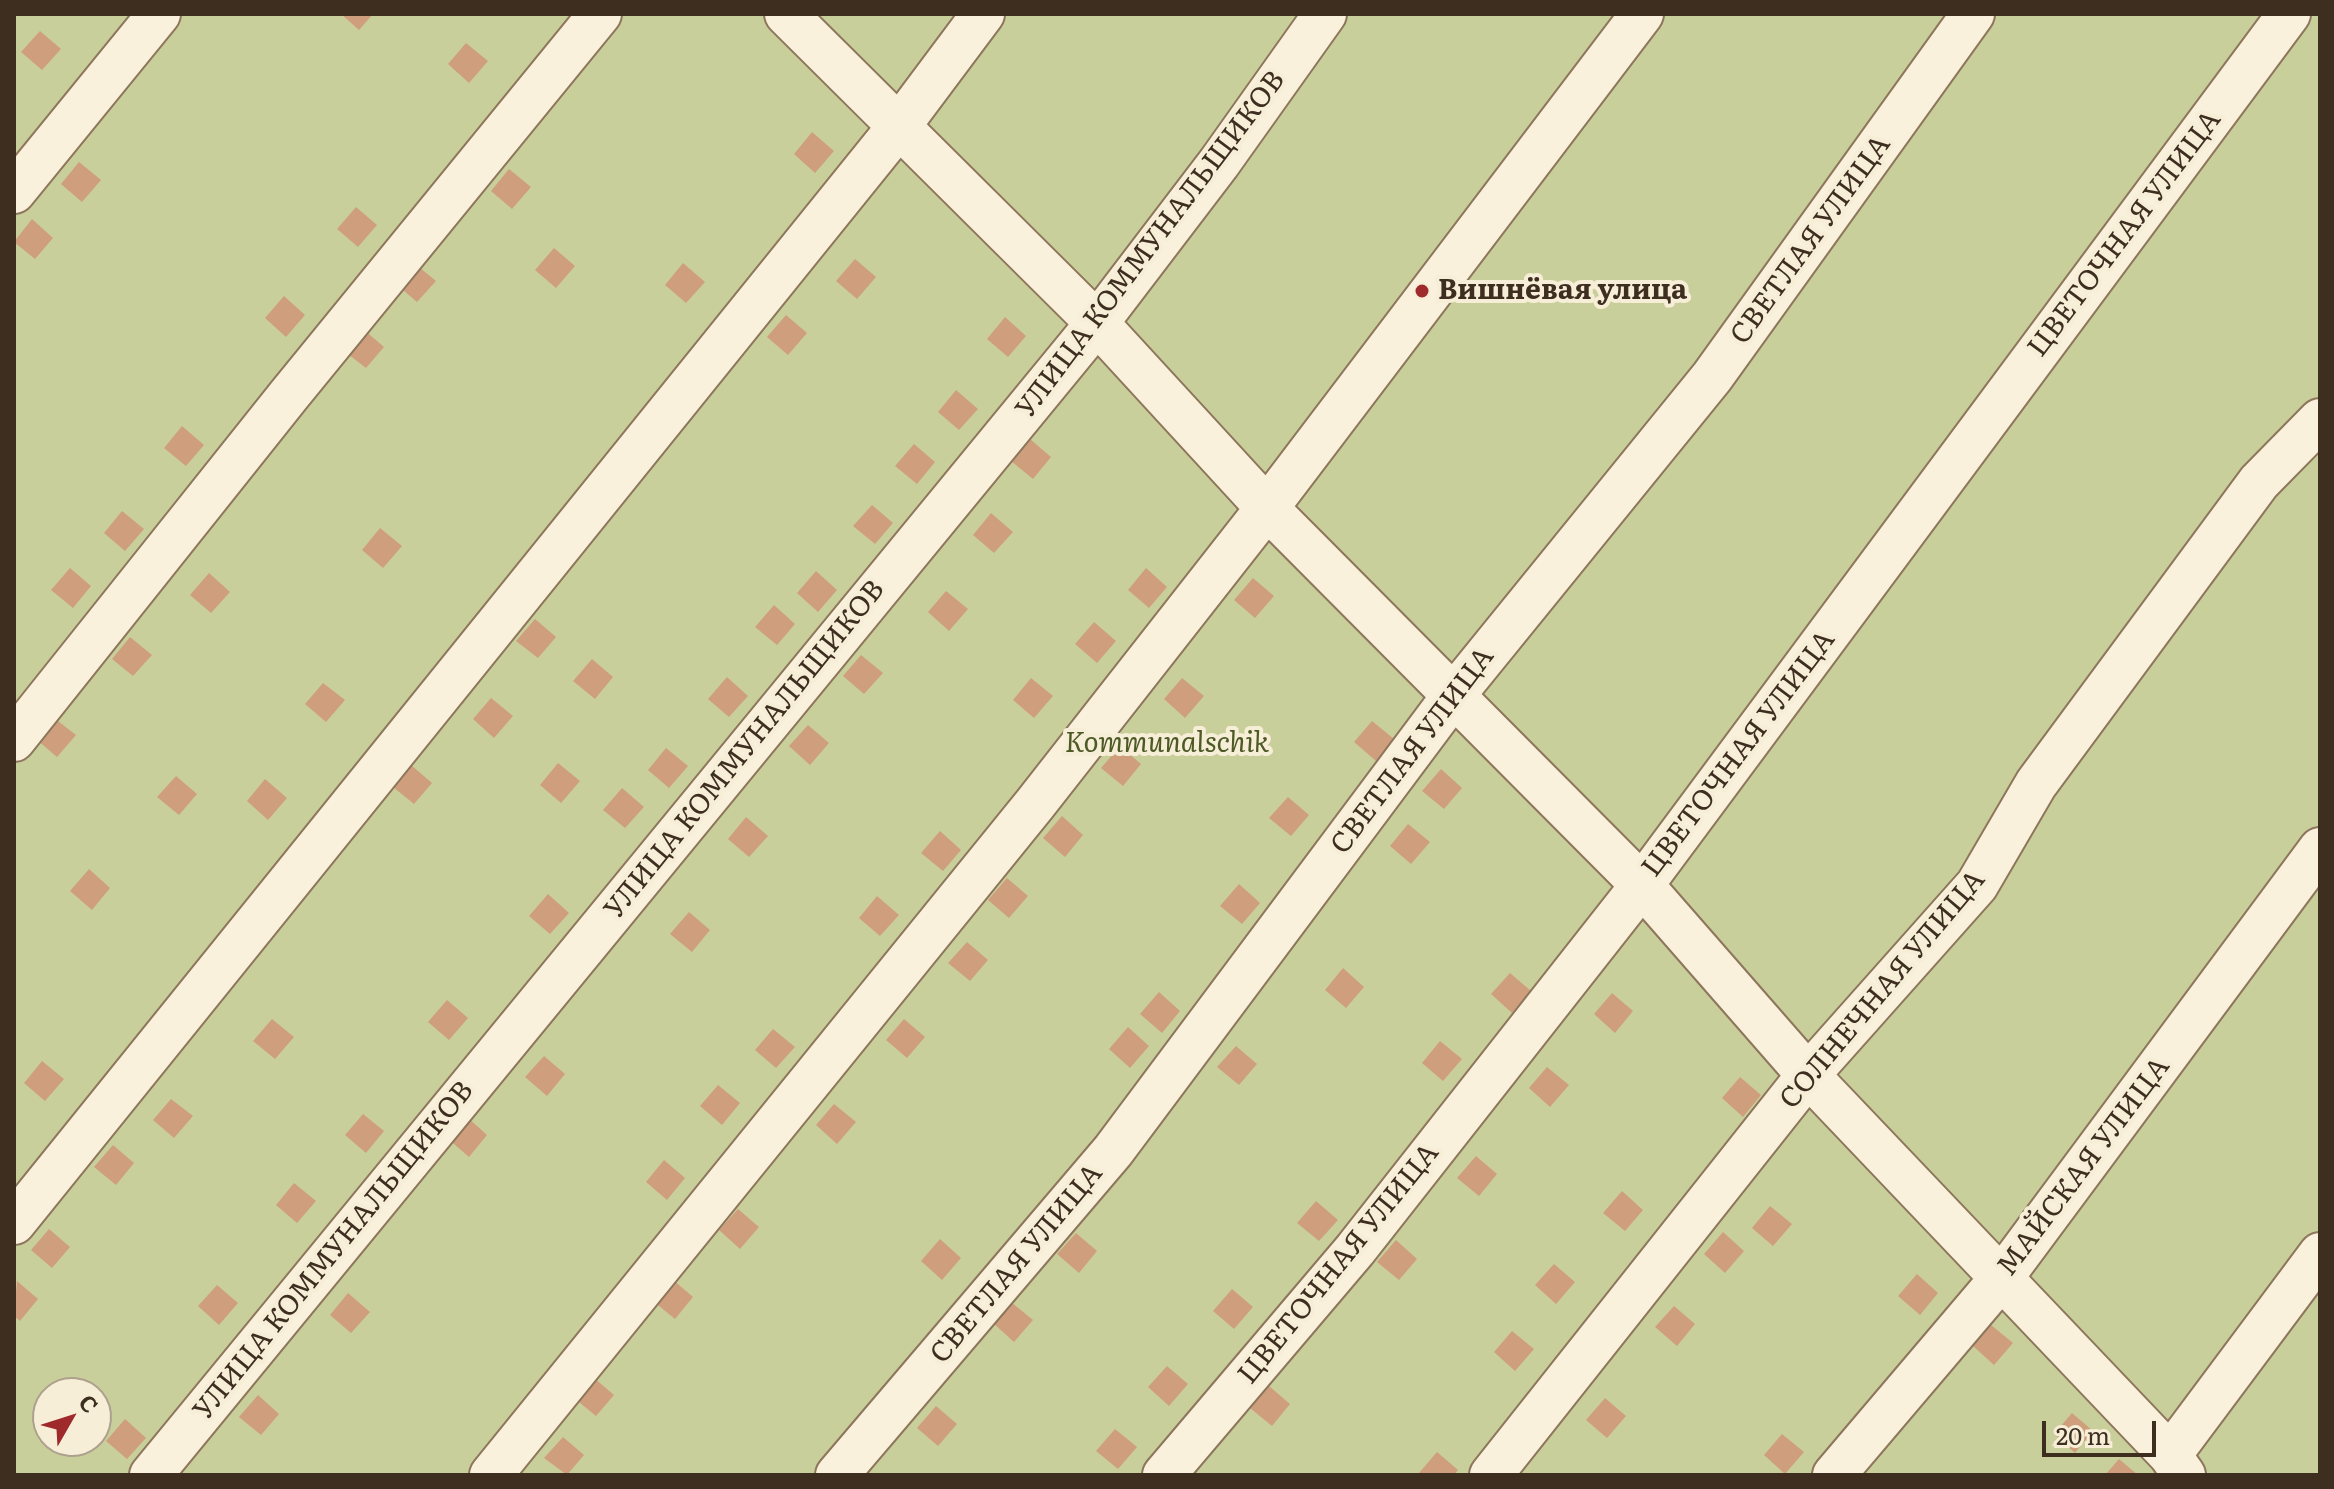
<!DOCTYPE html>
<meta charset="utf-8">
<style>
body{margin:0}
#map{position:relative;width:2334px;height:1489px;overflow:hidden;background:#f0e4c8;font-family:Literata,serif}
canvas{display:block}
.frame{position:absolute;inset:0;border:16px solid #3d2e20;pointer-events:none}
.north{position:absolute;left:32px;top:1377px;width:80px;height:80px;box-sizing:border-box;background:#f7eed8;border:2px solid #ada18e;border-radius:50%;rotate:51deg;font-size:22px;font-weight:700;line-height:32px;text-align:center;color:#3d2e20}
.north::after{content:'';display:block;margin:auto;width:28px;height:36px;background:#9e2a2b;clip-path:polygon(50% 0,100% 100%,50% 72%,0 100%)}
.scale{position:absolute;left:2042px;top:1421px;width:114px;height:36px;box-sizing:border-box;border:4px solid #3d2e20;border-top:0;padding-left:10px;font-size:24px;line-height:28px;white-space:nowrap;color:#3d2e20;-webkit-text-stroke:6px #f7eed8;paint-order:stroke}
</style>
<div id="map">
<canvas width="2334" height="1489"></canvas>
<div class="frame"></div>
<div class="north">С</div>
<div class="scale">20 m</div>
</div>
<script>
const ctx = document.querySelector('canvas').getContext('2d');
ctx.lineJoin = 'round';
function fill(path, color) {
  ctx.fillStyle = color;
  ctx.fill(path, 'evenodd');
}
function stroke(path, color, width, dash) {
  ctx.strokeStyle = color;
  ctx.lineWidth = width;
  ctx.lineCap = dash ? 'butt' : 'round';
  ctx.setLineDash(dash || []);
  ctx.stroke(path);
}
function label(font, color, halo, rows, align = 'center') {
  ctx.font = font + ' Literata,serif';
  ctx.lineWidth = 8;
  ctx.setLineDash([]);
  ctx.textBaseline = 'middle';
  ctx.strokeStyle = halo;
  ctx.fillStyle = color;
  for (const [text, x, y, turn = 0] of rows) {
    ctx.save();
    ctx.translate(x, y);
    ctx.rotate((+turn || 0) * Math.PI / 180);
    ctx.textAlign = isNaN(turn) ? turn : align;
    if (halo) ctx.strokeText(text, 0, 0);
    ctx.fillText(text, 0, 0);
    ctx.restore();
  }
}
fill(new Path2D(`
 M 14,14 L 2320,14 L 2320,1475 L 14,1475 ZM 48,1393 L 96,1393 L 96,1441 L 48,1441 Z`), '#c9cf9b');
fill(new Path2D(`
 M 341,14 L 373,14 L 359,30 Z
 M 40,31 L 61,49 L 42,70 L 21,52 Z
 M 466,43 L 488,61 L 469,83 L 448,64 Z
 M 812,132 L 834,151 L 815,173 L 794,154 Z
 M 79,162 L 101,180 L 82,202 L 61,184 Z
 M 509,169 L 531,187 L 512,209 L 491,191 Z
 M 356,207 L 377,225 L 358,247 L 337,229 Z
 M 32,219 L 53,238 L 35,259 L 14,242 Z
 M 554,248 L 575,266 L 556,288 L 535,270 Z
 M 855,259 L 876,277 L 857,299 L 836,281 Z
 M 414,263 L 436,281 L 417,302 L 396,284 Z
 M 683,263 L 705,282 L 686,303 L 665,285 Z
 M 284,296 L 305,315 L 286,337 L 265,318 Z
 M 786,315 L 807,333 L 788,355 L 767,337 Z
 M 1005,317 L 1026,336 L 1008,357 L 987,339 Z
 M 363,329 L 384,347 L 366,368 L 344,351 Z
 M 956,390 L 978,409 L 959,430 L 938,412 Z
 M 182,426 L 204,445 L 186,466 L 164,448 Z
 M 1030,439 L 1051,457 L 1033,479 L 1011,461 Z
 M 914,444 L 935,462 L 917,484 L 895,466 Z
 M 872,505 L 893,523 L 875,544 L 853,526 Z
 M 122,511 L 144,529 L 125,551 L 104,533 Z
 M 991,513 L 1013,532 L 994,553 L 973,535 Z
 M 380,528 L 402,546 L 383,568 L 362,550 Z
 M 70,568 L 91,586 L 73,608 L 51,590 Z
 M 1146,568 L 1167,587 L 1149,608 L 1128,590 Z
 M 816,571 L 837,590 L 818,612 L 797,593 Z
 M 209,573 L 230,592 L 211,613 L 190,595 Z
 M 1253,578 L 1274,596 L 1255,618 L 1234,600 Z
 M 946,591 L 968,609 L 949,631 L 928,612 Z
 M 774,605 L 795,624 L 777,645 L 755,627 Z
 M 535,619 L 556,637 L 538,658 L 516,641 Z
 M 1094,622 L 1116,641 L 1097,663 L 1075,644 Z
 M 130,637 L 152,655 L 133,676 L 112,659 Z
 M 861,655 L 883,673 L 864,694 L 843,676 Z
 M 592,659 L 613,677 L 595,699 L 573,681 Z
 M 727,677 L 748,696 L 729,717 L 708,699 Z
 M 1031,678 L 1053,696 L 1034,718 L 1013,700 Z
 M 1182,678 L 1204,696 L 1185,718 L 1164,699 Z
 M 323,683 L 345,700 L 326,722 L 305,704 Z
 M 491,698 L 513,716 L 494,738 L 473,719 Z
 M 54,718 L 76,735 L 57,757 L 36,739 Z
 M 1372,721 L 1394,739 L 1376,761 L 1354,742 Z
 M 808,725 L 829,743 L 810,765 L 789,746 Z
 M 1120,746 L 1141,764 L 1123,786 L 1101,768 Z
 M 666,748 L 688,766 L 669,788 L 648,770 Z
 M 558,763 L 580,781 L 561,803 L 540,785 Z
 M 411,765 L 432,783 L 414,804 L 393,787 Z
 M 1441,769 L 1462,788 L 1444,809 L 1422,791 Z
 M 176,776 L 197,794 L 179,815 L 157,797 Z
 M 265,779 L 287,798 L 268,820 L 247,801 Z
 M 622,788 L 644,807 L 625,828 L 603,810 Z
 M 1288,797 L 1309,815 L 1291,836 L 1269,818 Z
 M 1062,816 L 1083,835 L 1065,857 L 1043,838 Z
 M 746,817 L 768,836 L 749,857 L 728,839 Z
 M 1408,824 L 1430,842 L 1411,864 L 1390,846 Z
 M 940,831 L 961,850 L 943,871 L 921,853 Z
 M 89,869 L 110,888 L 92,910 L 70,891 Z
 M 1007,878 L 1028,896 L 1009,918 L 988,900 Z
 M 1239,884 L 1260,903 L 1242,924 L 1220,906 Z
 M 548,894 L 569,913 L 550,934 L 529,916 Z
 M 877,896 L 899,915 L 880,936 L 859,918 Z
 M 689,912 L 710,930 L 692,952 L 670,934 Z
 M 967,942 L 988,960 L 970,981 L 948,963 Z
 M 1343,968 L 1364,987 L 1346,1008 L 1325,990 Z
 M 1510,973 L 1531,991 L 1512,1013 L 1491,994 Z
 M 1159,992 L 1180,1011 L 1162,1033 L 1140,1014 Z
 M 1612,993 L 1633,1011 L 1615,1033 L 1594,1014 Z
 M 447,1000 L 468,1018 L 449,1040 L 428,1022 Z
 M 272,1019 L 294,1037 L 275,1059 L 253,1041 Z
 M 904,1019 L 925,1037 L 907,1058 L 886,1040 Z
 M 1128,1027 L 1149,1046 L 1130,1068 L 1109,1049 Z
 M 773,1029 L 795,1047 L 776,1068 L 755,1050 Z
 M 1440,1041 L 1462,1059 L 1443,1081 L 1422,1063 Z
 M 1236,1046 L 1257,1064 L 1239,1085 L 1217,1067 Z
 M 544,1056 L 565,1074 L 547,1096 L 525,1077 Z
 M 42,1061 L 64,1079 L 45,1101 L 24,1083 Z
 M 1547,1067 L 1569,1085 L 1550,1107 L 1529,1088 Z
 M 1740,1077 L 1761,1095 L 1743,1117 L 1722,1098 Z
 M 718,1085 L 740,1103 L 722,1125 L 700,1106 Z
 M 171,1099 L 193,1116 L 174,1138 L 153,1120 Z
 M 834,1104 L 856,1122 L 837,1144 L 816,1125 Z
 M 363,1114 L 384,1131 L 366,1153 L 345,1135 Z
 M 466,1116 L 487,1135 L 469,1157 L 447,1138 Z
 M 113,1145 L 134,1163 L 116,1185 L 94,1167 Z
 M 1476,1156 L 1497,1174 L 1479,1196 L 1457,1178 Z
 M 664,1160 L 685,1178 L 667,1200 L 646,1182 Z
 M 294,1183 L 316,1201 L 297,1223 L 276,1205 Z
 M 1622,1191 L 1643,1210 L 1625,1231 L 1603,1213 Z
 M 1316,1201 L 1338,1220 L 1319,1241 L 1297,1223 Z
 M 1770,1206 L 1792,1224 L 1773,1246 L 1752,1228 Z
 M 738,1209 L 759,1227 L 740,1249 L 719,1230 Z
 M 49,1229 L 70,1247 L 52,1268 L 31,1250 Z
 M 1723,1232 L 1744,1251 L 1725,1273 L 1704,1254 Z
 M 1076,1233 L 1097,1251 L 1079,1273 L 1057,1254 Z
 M 940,1239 L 961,1258 L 942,1280 L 921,1261 Z
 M 1396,1240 L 1417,1259 L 1399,1280 L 1377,1262 Z
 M 1554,1264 L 1575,1282 L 1556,1304 L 1535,1285 Z
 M 1917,1274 L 1938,1293 L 1920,1315 L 1898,1296 Z
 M 672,1279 L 693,1297 L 675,1319 L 653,1301 Z
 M 17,1281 L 38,1299 L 20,1321 L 14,1316 Z
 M 217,1285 L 238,1303 L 219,1325 L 198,1306 Z
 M 1232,1289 L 1253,1307 L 1234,1329 L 1213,1311 Z
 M 348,1293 L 370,1312 L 351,1333 L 330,1315 Z
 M 1011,1302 L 1033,1320 L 1014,1342 L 993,1323 Z
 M 1674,1306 L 1695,1324 L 1677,1346 L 1655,1327 Z
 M 1991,1325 L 2013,1343 L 1994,1365 L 1973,1346 Z
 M 1512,1331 L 1534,1349 L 1515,1371 L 1494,1352 Z
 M 1167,1366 L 1188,1384 L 1169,1406 L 1148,1387 Z
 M 593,1377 L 614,1395 L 596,1416 L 574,1398 Z
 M 1269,1386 L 1290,1404 L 1272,1426 L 1250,1408 Z
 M 258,1395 L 279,1414 L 261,1435 L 239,1417 Z
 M 1605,1398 L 1626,1416 L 1607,1438 L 1586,1420 Z
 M 936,1406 L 957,1424 L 938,1446 L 917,1428 Z
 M 2072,1413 L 2093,1431 L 2075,1453 L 2054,1434 Z
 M 125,1419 L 146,1438 L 127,1459 L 106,1441 Z
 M 1115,1429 L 1137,1447 L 1118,1469 L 1096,1451 Z
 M 1782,1434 L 1804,1452 L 1785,1474 L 1764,1455 Z
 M 563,1437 L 584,1455 L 567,1475 L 544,1458 Z
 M 1437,1452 L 1458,1470 L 1454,1475 L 1419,1473 Z
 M 2119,1459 L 2138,1475 L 2105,1475 Z`), '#cf9f7d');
const minor = new Path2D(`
 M 786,14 L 1097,323 L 1267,508 L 1642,885 L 1808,1075 L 2170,1455 L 2184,1475
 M 14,192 L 159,14
 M 14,740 L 289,395 L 600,14
 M 14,1223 L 900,125 L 983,14
 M 2170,1455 L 2320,1254
 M 151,1475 L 1097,323 L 1219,163 L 1325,14
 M 491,1475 L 1035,804 L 1267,508 L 1642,14
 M 837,1475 L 1113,1151 L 1453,696 L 1712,377 L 1973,14
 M 1164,1475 L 1355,1250 L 1642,885 L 2289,14
 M 1491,1475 L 1808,1075 L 1977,885 L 2036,784 L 2259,482 L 2320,420
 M 1834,1475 L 2003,1276 L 2320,849`);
stroke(minor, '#8d765c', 46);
stroke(minor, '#faf1dc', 42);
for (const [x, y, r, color] of [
 [1422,291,8,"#9e2a2b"]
]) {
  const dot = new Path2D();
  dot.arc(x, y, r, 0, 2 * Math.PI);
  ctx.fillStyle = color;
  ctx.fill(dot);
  stroke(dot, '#f7eed8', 3);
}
label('28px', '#3d2e20', '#f7eed8', [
 ["ЦВЕТОЧНАЯ УЛИЦА",2125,234,-53],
 ["СВЕТЛАЯ УЛИЦА",1811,240,-54],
 ["УЛИЦА КОММУНАЛЬЩИКОВ",1151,245,-53],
 ["УЛИЦА КОММУНАЛЬЩИКОВ",745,750,-51],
 ["СВЕТЛАЯ УЛИЦА",1413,751,-53],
 ["ЦВЕТОЧНАЯ УЛИЦА",1739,754,-53],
 ["СОЛНЕЧНАЯ УЛИЦА",1883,990,-50],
 ["МАЙСКАЯ УЛИЦА",2084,1167,-53],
 ["УЛИЦА КОММУНАЛЬЩИКОВ",334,1251,-51],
 ["СВЕТЛАЯ УЛИЦА",1017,1264,-50],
 ["ЦВЕТОЧНАЯ УЛИЦА",1339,1264,-51]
]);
label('bold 28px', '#3d2e20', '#f7eed8', [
 ["Вишнёвая улица",1438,291]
], 'left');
label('italic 28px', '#4d5a26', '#f7eed8', [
 ["Kommunalschik",1167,744]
]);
</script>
